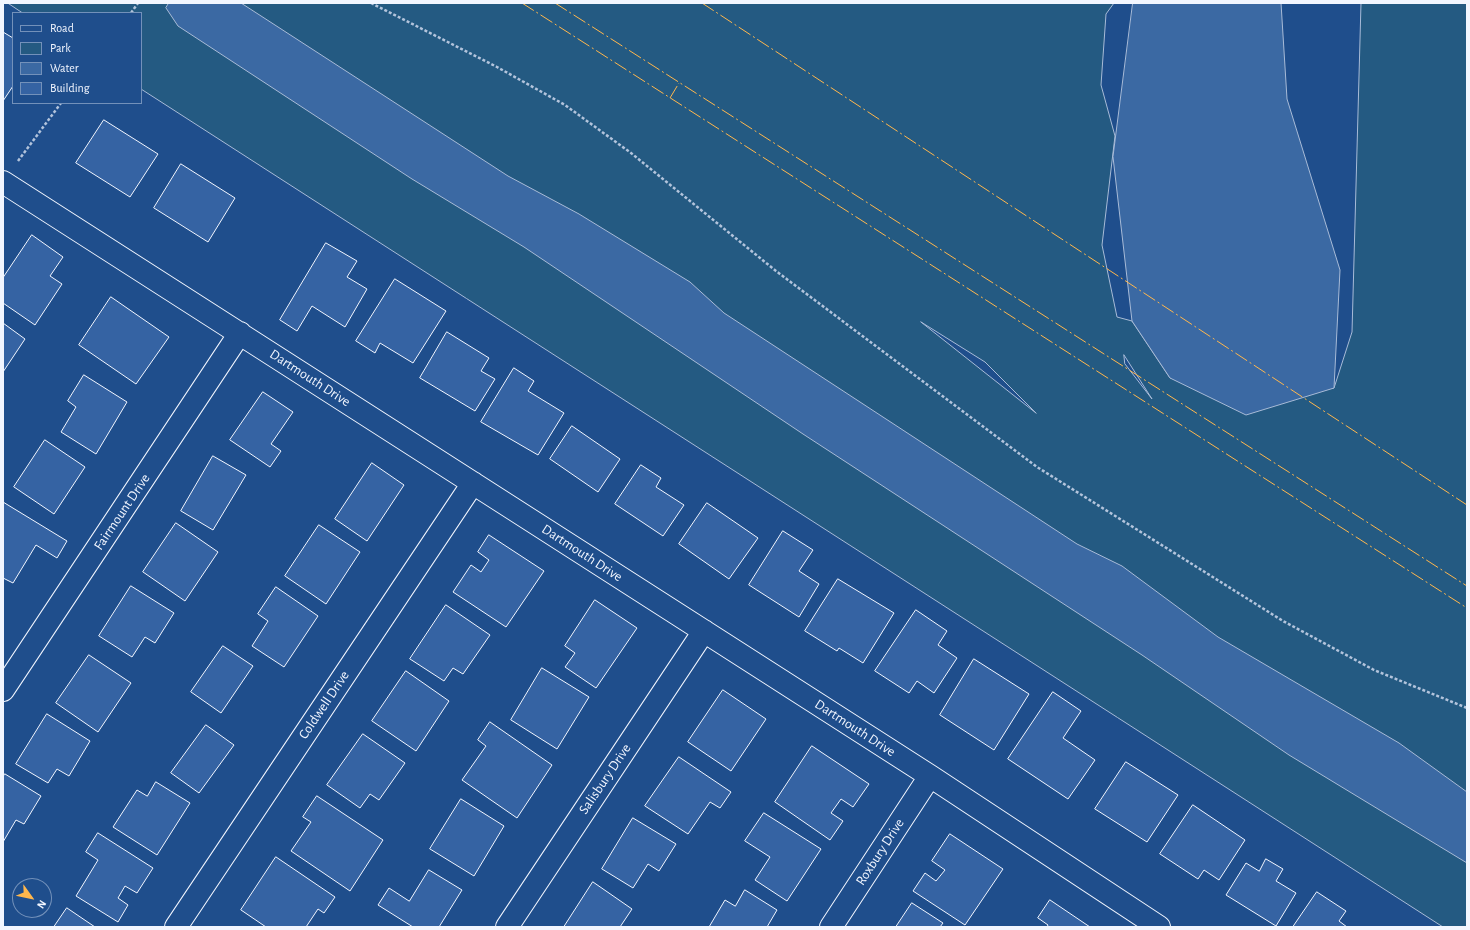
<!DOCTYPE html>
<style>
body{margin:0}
#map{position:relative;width:1470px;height:930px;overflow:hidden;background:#1f4e8c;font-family:"Alegreya Sans",sans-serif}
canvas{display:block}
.frame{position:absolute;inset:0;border:4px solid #f2f6ff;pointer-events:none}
.legend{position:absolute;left:12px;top:12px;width:130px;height:92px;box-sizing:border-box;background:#1f4e8c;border:1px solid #7391ba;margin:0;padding:5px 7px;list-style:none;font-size:12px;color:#f2f6ff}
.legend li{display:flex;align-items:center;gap:8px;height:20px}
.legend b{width:20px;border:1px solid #7391ba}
.north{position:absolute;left:12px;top:878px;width:40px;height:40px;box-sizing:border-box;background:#1f4e8c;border:1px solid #7391ba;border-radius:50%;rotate:123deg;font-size:11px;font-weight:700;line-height:16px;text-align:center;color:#f2f6ff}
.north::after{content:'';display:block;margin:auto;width:14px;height:18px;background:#ffb74d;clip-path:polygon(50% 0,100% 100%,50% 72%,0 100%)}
</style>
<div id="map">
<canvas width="1470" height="930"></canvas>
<div class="frame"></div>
<ul class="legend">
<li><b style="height:5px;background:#1f4e8c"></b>Road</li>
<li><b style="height:11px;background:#245a82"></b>Park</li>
<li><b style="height:11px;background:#3b69a3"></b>Water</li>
<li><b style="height:11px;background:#3563a3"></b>Building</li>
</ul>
<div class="north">N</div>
</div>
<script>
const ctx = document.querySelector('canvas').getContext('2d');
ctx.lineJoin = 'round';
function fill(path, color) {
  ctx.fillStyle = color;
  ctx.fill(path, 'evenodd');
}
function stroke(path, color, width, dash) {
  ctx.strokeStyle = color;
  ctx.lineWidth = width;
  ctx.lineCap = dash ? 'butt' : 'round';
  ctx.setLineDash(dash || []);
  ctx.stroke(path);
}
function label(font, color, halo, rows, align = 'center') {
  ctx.font = font + ' "Alegreya Sans",sans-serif';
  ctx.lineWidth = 3;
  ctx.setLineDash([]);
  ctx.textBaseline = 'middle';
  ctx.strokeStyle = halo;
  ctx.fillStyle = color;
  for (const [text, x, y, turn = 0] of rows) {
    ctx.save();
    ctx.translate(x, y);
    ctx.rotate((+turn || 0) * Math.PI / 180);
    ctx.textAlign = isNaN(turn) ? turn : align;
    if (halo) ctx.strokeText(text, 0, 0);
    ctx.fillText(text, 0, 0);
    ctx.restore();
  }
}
const green = new Path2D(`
 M 8,3 L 1114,3 L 1106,14 L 1101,85 L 1115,136 L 1102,245 L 1117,317 L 1132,321 L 1170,378 L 1334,388 L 1352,332 L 1361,3 L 1467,3 L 1467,927 L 1443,927 L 141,89 L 141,13 L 23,13 ZM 921,322 L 985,362 L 1036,413 ZM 1124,355 L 1152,399 L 1125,364 Z`);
fill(green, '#245a82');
stroke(green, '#a8bbd7', 1);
const water = new Path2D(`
 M 169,3 L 241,3 L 508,176 L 579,214 L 690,282 L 724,313 L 1077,544 L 1122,566 L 1218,637 L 1399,743 L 1467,792 L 1467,863 L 1289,755 L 1142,655 L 803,434 L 524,247 L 412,179 L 178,26 L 166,8 Z
 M 1133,3 L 1281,3 L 1287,99 L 1340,270 L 1334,388 L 1246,415 L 1170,378 L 1132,321 L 1113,157 Z`);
fill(water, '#3b69a3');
stroke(water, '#a8bbd7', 1);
const building = new Path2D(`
 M 3,32 L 13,38 L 13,86 L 3,101 Z
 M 104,120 L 158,154 L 130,197 L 76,163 Z
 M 181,164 L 235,198 L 208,242 L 154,208 Z
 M 32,235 L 63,257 L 50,276 L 62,284 L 35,325 L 3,303 L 3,278 Z
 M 326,243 L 357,261 L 347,277 L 367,289 L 345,327 L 312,306 L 297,331 L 280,320 Z
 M 395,279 L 446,311 L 413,363 L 380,343 L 375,353 L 356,341 Z
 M 111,297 L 169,337 L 136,384 L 79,345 Z
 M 3,323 L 25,339 L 3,372 Z
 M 447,332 L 489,358 L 481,371 L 495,379 L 475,411 L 420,378 Z
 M 514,368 L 534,381 L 528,391 L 564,413 L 538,455 L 481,422 Z
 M 84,375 L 127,402 L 96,454 L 61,432 L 76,407 L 68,401 Z
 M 263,392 L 293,412 L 271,444 L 281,451 L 270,467 L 230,440 Z
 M 572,426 L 620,459 L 598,492 L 550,459 Z
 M 45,440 L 85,467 L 54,514 L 14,487 Z
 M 213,456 L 246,475 L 213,530 L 181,511 Z
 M 372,463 L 404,485 L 367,541 L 335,519 Z
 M 641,465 L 661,478 L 656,487 L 684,505 L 663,536 L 615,504 Z
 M 3,502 L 67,541 L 57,558 L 36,545 L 13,583 L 3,578 Z
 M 707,503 L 758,538 L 729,579 L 679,544 Z
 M 176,523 L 218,552 L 185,601 L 143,572 Z
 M 319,525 L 360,552 L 326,604 L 285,576 Z
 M 783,531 L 813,550 L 799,571 L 819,584 L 799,617 L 749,585 Z
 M 489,535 L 544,571 L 506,627 L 453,592 L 471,565 L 481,572 L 489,560 L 478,552 Z
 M 838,579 L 894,613 L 863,663 L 839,648 L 837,651 L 805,631 Z
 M 131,586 L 174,613 L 155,643 L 145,637 L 132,657 L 99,636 Z
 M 276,587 L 318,616 L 284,667 L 252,646 L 268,621 L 258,614 Z
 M 595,600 L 637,628 L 596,688 L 565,667 L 575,653 L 565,646 Z
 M 446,605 L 490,635 L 463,674 L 453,668 L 444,681 L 410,659 Z
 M 916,610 L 947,631 L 938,645 L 957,658 L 934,693 L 917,681 L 909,693 L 875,671 Z
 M 223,646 L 253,666 L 221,713 L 191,692 Z
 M 89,655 L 131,683 L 98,732 L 56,703 Z
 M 974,659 L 1029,694 L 994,750 L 940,715 Z
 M 542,668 L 589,697 L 557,749 L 511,720 Z
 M 406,671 L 449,701 L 416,751 L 372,721 Z
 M 723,690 L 766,719 L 731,771 L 688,742 Z
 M 1053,692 L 1081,711 L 1063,738 L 1095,760 L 1068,799 L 1008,759 Z
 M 47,714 L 90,741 L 69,776 L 57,769 L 48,783 L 16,764 Z
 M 490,722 L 552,765 L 517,818 L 462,780 L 486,746 L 478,740 Z
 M 206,725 L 234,745 L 199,793 L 171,773 Z
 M 363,734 L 405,763 L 379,800 L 370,794 L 360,808 L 327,785 Z
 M 812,746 L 869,784 L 853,807 L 841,799 L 831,813 L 843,821 L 830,840 L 775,802 Z
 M 679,757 L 731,792 L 720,808 L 710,802 L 688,834 L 645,806 Z
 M 1126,762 L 1178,795 L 1147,842 L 1095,809 Z
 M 5,774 L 41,796 L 24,824 L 16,820 L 3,842 L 3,777 Z
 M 156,782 L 190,803 L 157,855 L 113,827 L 137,790 L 147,796 Z
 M 317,796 L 383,840 L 350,891 L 291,851 L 311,822 L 303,817 Z
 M 461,799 L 504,826 L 474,876 L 430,849 Z
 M 1193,805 L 1245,840 L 1219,880 L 1204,870 L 1198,879 L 1160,854 Z
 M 764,813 L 821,849 L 787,901 L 755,880 L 770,857 L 745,841 Z
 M 633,818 L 676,844 L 659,871 L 648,864 L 633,888 L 602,869 Z
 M 98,833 L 153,868 L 137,893 L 125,886 L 118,898 L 128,905 L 118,922 L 76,896 L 98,860 L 86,852 Z
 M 950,834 L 1003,869 L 965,925 L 913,891 L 925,873 L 936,881 L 945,870 L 932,861 Z
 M 276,857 L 335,897 L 324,913 L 318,909 L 306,927 L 266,927 L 241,910 Z
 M 1266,859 L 1283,869 L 1276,881 L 1296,893 L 1276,926 L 1226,895 L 1246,863 L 1259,871 Z
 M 429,870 L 462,890 L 439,927 L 413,927 L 378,905 L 389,888 L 409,901 Z
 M 593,882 L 632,909 L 620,927 L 564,927 Z
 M 745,890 L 777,910 L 767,927 L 709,927 L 725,900 L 735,906 Z
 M 1317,892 L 1346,911 L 1339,921 L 1347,927 L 1293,927 Z
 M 1050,900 L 1090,927 L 1047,927 L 1048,925 L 1038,918 Z
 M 912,903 L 943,923 L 940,927 L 896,927 Z
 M 67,908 L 95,927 L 54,927 Z`);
fill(building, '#3563a3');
stroke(building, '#f2f6ff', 1);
const minor = new Path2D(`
 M 3,182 L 930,776 L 1159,927
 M 3,690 L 240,333
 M 176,927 L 473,483
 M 507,927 L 704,631
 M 831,927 L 930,776`);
stroke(minor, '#f2f6ff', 24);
stroke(new Path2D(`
 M 371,3 L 497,67 L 565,105 L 631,153 L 776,271 L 1037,467 L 1283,621 L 1374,670 L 1467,708
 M 131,13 L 138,3
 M 18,161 L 61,103`), '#b3c4dc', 2.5, [3, 2]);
stroke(minor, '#1f4e8c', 22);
stroke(new Path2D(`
 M 522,3 L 1467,608
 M 555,3 L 1467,586
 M 702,3 L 1467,505
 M 670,98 L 679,83`), '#ffb74d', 1, [14, 3, 2, 3]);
label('14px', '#f2f6ff', '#1f4e8c', [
 ["Dartmouth Drive",310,378,33],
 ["Fairmount Drive",122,512,-56],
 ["Dartmouth Drive",582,553,33],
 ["Coldwell Drive",324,705,-56],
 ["Dartmouth Drive",855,728,33],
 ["Salisbury Drive",605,779,-56],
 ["Roxbury Drive",880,852,-57]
]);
</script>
